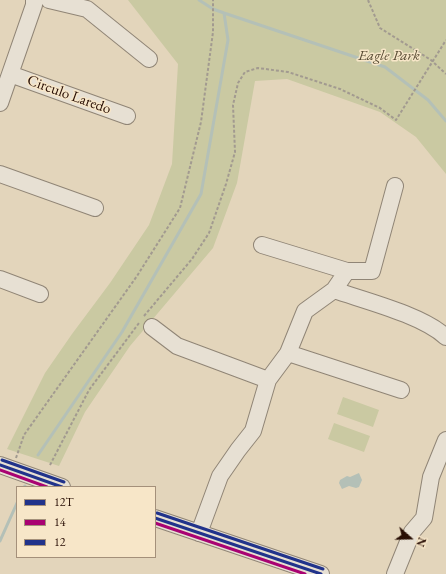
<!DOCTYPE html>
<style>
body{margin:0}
#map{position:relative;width:446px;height:574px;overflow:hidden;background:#e3d5bb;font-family:"EB Garamond",serif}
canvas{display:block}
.legend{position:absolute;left:16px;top:486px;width:140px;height:72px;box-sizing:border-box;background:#f7e6c8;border:1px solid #a4907a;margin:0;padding:5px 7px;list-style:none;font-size:12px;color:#280e04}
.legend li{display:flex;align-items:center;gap:8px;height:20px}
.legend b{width:20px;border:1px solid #a4907a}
.north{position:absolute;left:390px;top:518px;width:40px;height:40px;-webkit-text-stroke:3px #f7e6c8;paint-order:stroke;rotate:110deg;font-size:11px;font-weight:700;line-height:16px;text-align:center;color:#280e04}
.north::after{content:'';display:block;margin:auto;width:14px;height:18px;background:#280e04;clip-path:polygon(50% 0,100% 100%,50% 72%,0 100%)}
</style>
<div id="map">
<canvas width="446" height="574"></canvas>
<ul class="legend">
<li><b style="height:5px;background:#21338b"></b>12T</li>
<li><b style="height:5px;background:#a90272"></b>14</li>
<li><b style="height:5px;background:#21338b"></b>12</li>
</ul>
<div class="north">N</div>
</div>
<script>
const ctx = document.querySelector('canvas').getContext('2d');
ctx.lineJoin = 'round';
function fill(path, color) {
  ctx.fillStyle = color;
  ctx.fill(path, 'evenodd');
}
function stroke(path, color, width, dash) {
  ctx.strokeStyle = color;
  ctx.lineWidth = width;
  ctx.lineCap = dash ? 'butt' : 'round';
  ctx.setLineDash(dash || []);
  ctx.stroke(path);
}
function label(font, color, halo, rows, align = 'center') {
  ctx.font = font + ' "EB Garamond",serif';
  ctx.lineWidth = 3;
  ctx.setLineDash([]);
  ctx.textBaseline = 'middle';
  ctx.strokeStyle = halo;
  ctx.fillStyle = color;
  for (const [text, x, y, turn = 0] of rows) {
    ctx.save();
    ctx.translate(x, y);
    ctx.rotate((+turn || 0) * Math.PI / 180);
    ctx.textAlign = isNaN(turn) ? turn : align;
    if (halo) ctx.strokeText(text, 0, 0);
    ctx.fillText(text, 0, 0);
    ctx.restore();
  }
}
fill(new Path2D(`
 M 128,0 L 446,0 L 446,174 L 416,137 L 380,112 L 287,79 L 255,81 L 237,183 L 213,248 L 130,346 L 85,412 L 59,466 L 7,449 L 45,373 L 72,334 L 110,283 L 149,225 L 172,164 L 178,64 Z
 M 343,397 L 379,410 L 373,427 L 337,414 Z
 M 334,423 L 370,436 L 364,452 L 328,439 Z`), '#cac9a2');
fill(new Path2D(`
 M 359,473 L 362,480 L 359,487 L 356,488 L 349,486 L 342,489 L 339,483 L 340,480 L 347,476 L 350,477 Z`), '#b4c0b7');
stroke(new Path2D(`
 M 199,0 L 213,9 L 224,13 L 385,67 L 428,100 L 446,121
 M 38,455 L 122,332 L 201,194 L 228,40 L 224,13
 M 24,487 L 25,486
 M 0,541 L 17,503`), '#b4c0b7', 3);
const minor = new Path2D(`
 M 49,0 L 87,9 L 149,59
 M 10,74 L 127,116
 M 0,103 L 34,5 L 34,0
 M 0,174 L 95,208
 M 395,186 L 372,271 L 347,271 L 334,290 C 366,301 422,315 446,337
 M 262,245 L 347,271
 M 0,279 L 40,294
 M 334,290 L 305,311 L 288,353 L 401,390
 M 152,327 L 177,346 L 268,380 L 288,353
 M 0,465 L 62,487
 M 155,518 L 321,574
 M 199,533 L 220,476 L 238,450 L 253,431 L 268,380
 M 395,574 L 412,532 L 424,518 L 431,477 L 446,440`);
stroke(minor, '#908576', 18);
stroke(new Path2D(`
 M 368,0 L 380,28 L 431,60 L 446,74
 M 144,316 L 192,259 L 209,233 L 226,184 L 235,152 L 233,105 L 238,83 L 245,72 L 258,68 L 288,72 L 340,89 L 380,108 L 396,120 L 446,40
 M 16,458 L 24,435 L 137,276 L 180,208 L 201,122 L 213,32 L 213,0
 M 50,465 L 89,390 L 139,323`), '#a29a90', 2, [3, 2]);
stroke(minor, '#e7e0d3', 16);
stroke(new Path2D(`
 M 0,465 L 62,487
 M 155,518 L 321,574`), '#21338b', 3);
stroke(new Path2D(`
 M 0,470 L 47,487
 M 155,523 L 305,574`), '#a90272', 3);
stroke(new Path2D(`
 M 2,460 L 64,482
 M 157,513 L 323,569`), '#21338b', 3);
label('italic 15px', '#594c34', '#f7e6c8', [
 ["Eagle Park",389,56]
]);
label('15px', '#280e04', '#f7e6c8', [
 ["Circulo Laredo",69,95,20]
]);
</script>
